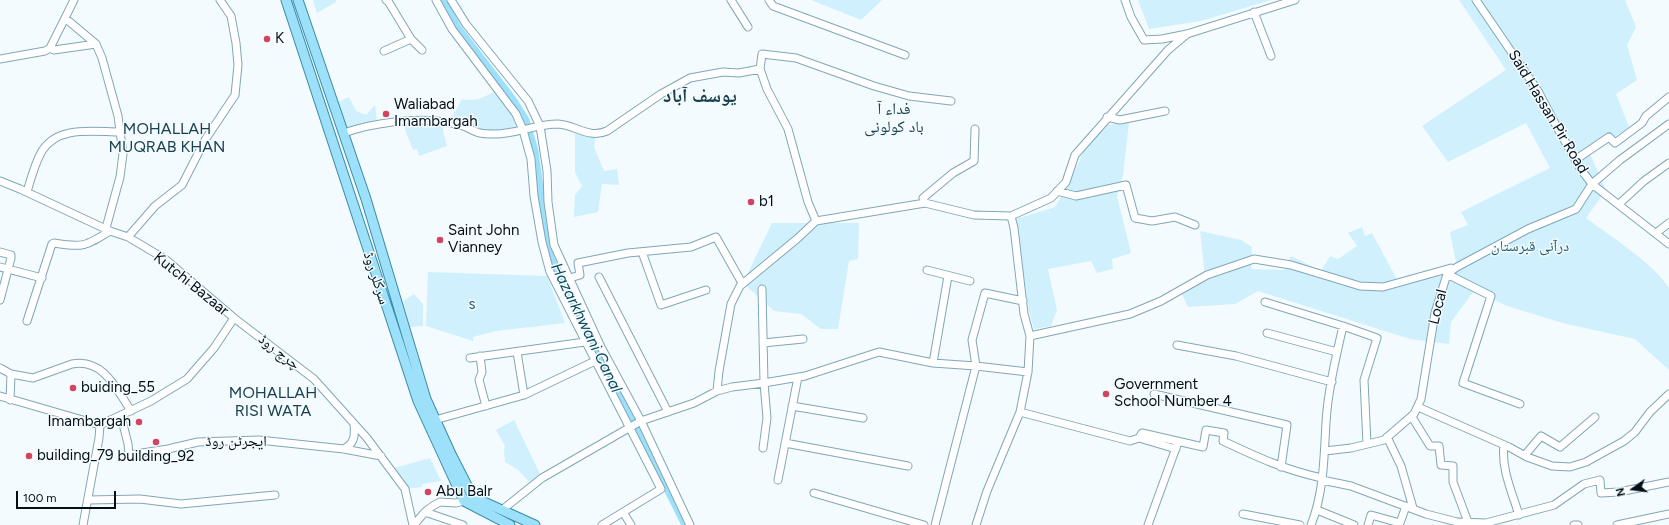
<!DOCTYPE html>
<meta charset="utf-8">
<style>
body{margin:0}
#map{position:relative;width:1669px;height:525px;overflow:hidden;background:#f3fbff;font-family:Figtree,sans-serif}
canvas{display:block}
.north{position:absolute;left:1613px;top:469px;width:40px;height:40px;-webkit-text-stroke:3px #f3fbff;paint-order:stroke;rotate:256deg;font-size:11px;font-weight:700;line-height:16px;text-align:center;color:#020f14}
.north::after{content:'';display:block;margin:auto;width:14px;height:18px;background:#020f14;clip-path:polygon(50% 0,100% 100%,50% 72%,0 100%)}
.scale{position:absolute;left:16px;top:491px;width:100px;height:18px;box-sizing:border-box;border:2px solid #020f14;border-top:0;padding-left:5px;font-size:12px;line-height:14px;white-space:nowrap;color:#020f14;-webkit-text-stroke:3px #f3fbff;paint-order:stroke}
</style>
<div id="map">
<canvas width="1669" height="525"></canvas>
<div class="north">N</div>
<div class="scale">100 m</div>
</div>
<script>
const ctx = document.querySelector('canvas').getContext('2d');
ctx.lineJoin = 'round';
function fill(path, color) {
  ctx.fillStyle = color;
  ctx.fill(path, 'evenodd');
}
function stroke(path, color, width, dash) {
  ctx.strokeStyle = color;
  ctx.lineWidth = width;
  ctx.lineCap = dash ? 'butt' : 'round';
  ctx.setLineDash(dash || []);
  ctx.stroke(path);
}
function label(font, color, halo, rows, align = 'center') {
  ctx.font = font + ' Figtree,"Noto Naskh Arabic",sans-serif';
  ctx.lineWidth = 3;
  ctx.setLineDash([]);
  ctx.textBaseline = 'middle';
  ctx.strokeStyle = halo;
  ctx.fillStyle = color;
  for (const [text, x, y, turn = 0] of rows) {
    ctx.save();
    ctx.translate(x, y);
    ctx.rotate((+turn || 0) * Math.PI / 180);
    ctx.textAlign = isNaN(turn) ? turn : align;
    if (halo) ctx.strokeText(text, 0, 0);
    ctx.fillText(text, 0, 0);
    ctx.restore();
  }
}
fill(new Path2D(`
 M 315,0 L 336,0 L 336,2 L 317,13 L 313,1 Z
 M 811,0 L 882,0 L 861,20 Z
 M 1138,0 L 1271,0 L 1201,21 L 1149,29 Z
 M 1459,0 L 1625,0 L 1636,27 L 1627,45 L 1637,80 L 1616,94 L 1629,127 L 1590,154 L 1606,190 L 1586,218 C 1610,236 1653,263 1669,288 L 1669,370 L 1635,339 L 1566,324 L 1507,306 L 1474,291 L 1451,322 L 1449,344 L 1410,339 L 1258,291 L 1235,304 L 1188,307 L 1180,290 L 1205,276 L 1200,231 L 1241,240 L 1252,247 L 1251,269 L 1284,270 L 1291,256 L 1321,271 L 1330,256 L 1338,259 L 1357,246 L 1348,233 L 1362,227 L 1365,236 L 1372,233 L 1399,283 L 1457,267 L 1450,232 L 1468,225 L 1461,212 L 1550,168 L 1526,123 L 1448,162 L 1422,126 L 1506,70 Z
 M 493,92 L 511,111 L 517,129 L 508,131 L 479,131 L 451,119 L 462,99 C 474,102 483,98 493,92 Z
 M 349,97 L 356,111 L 366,115 L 375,105 L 377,121 L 361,124 L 344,129 L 336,103 Z
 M 1129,122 L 1123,175 L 1117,196 L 1131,253 L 1112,259 L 1113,269 L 1097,273 L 1091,261 L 1048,269 L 1057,310 L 1051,326 L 1034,329 L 1028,308 L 1016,219 L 1055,207 L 1070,182 L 1085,148 L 1102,126 Z
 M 413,123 L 443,125 L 443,131 L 447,146 L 419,156 L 417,149 L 413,150 L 403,124 Z
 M 575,128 L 596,133 L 594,147 L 604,171 L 617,169 L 619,185 L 602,184 L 598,212 L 574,217 L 575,195 L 582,186 L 575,172 Z
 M 772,223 L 859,223 L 858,259 L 849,261 L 838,329 L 821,329 L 801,314 L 774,311 L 743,283 Z
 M 428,272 L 547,276 L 565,323 L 496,331 L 473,337 L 473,341 L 426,326 Z
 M 414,294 L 423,304 L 423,326 L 410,327 L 403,301 Z
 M 514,420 L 540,474 L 530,483 L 518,470 L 505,462 L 504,452 L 505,446 L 496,430 Z
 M 430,458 L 441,481 L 422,484 L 422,487 L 405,489 L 391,469 Z`), '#d0f0fd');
stroke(new Path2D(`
 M 443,0 L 457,26 L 512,98 L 526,120 L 535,151 L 548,250 L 567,297 L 626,407 L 685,525`), '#9ce0fb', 7);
const minor = new Path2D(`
 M 386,0 L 388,1 L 411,39 L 422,50
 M 436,0 L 452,29 L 516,114 L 523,130 L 531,159 L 534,196 L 542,242 L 550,272 L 661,489 L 602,525
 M 451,0 L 466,24 L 528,101 L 540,126 L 547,171 L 548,202 L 554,245 L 601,347 L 641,421 L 690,525
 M 731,0 L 748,27
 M 769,0 L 773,6 L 905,55
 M 1125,0 L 1131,17 L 1144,40 L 1162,39 L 1187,34 L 1295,0
 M 1476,0 L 1538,91 L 1558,129 L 1580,168 L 1592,184 L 1669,244
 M 1254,12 L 1271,56
 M 65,18 L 96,44 L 102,58 L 118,116 L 123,154 L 120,177 L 106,228
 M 50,48 L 54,50 L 96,44
 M 384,51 L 411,39
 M 0,59 L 45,51 L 50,48 L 74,0
 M 760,69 L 762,54 L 796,58 L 874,86 L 909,96 L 951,101
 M 1107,117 L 1120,120 L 1165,111
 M 344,133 C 372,123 416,117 445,122 C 451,123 458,124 463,126 C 469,128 474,132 480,133 C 485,134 490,134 495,134 C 516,134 536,124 558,124 C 576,125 588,139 607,131 L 661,94 L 690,78 L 723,72 L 739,73 L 760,69 L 767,89 L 788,129 L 808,202 L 816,221
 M 1575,160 L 1609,137 L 1615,143 L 1642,123 L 1646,116 L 1669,97
 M 0,181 L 20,189 L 110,231 L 128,237 L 165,259 L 234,318 L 314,379 L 367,438 L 405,489 L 413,525
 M 1057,191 L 1076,196 L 1126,185 L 1135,218 L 1152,221 L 1175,217 L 1195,225
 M 27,192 C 31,178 35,163 42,151 C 58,125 94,132 120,132
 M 925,203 L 923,198 L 953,173 L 974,161 L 975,129
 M 1619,204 L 1644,181 L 1669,163
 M 1656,233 L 1669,223
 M 128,237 L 155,206 L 182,185 L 205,140 L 235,95 L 238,65 L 236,43 L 231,16 L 220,0
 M 0,252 L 11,255 L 11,258 L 0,300
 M 642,252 L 661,305 L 706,290
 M 0,267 L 42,278
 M 927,270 L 970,281
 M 1447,274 L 1491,296 L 1463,383 L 1520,404
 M 599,277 L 668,412
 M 570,278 L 580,275 L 578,263 L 628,253 L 691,247 L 716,237 L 742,283
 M 762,289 L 764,383 L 767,418 L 763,448
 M 1265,302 L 1343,326 L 1377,338 L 1364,380 L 1367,444
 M 27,321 L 52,244 L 54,243 C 83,248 86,246 110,231
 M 1267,333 L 1337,352
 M 1030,336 L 1130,314 L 1161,301 L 1207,275 L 1254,259 L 1291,265 L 1360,286 L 1383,287 L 1451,268
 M 763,343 L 803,339
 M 1177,345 L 1236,356 L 1332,382
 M 517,352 L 524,395
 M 480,356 L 482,372 L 479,380 L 486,406
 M 470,358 L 585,342
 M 933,363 L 948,276
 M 0,368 L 11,374 L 10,400
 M 11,374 L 33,378 L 72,364 C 104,358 117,390 131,411
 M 717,391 L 719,371 L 731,304 L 740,286 L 798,238 L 816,221 L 925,203 L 974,215 L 1011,216 L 1051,198 L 1066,182 L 1075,155 L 1168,50 L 1187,34
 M 1154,394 L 1287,425 L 1281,467
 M 0,396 L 100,425
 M 792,406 L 863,418
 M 1418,407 L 1509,447 L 1527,457 L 1552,466 L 1570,467 L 1586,462 L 1624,441 L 1635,432 L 1650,412 L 1669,394
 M 1020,412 L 1130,441 L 1139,438 L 1176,449
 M 121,416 L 128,444 L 129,455 L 168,449 L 198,442 L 259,440 L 344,449 L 381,456
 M 1412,417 L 1430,446 L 1439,446 L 1441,465 L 1453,466 L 1453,482 L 1468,522
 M 435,420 L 524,395 L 595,361
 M 100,425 L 151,401 L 187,379 L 214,348 L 234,318
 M 1387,437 L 1401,466 L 1413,508
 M 1139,438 L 1142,433 L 1203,447 L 1206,430 L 1224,433 L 1223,441 C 1257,457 1285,470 1322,478
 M 785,443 L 908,466
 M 1504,445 C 1501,469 1512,492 1519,515
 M 344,449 C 355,443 355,435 354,424
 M 1325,451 L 1351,448 L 1384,440 L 1414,414 L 1421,399 L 1435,313 L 1447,274 L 1457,267 L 1528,229 L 1576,209 L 1592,184 L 1620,160 L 1669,124
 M 1525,455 L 1541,436 L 1560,447 L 1595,417
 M 778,480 L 798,377
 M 1322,480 L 1351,486 L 1426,514 L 1457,522 L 1486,523 L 1554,505 L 1584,484 L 1600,480 L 1601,493 L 1619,492 L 1669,482
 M 814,493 L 924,525
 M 88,500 L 140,499 L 181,504 L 275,495
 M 502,510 L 542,478 L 641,421 L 694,403 L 717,391 L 732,387 L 764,383 L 805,376 L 879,352 L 933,363 L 976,366 L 1028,372
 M 1317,510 L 1354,525
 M 425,512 L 463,525
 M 623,512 L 631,525
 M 1243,514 L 1300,525
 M 83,525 L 99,438 L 100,425
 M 414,525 C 423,514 427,508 440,502 L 456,503 L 464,501
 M 935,525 L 976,366 L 972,340 L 985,293 L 1023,301
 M 976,525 L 987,491 L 1020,412 L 1028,372 L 1030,336 L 1024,314 L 1014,228 L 1011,216
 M 1148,525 L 1177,445
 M 1311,525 C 1324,492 1324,457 1326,422 C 1328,390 1336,357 1343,326
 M 1368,525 L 1371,515 L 1400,523 L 1406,506
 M 1574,525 L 1578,525
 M 1617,525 L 1669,514`);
const major = new Path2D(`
 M 286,0 L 418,401 L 464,501 L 510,525
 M 298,0 L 366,199 L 426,399 L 451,454 L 473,497 L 535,525`);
stroke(minor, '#80a7b6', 9);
stroke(major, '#3b8aa6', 11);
stroke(minor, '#fff', 7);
stroke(major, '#9ce1f9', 9);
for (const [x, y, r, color] of [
 [267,39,4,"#d3435e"],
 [386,114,4,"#d3435e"],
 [751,202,4,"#d3435e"],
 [440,240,4,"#d3435e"],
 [73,388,4,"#d3435e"],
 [1106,394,4,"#d3435e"],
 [139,422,4,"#d3435e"],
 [156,442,4,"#d3435e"],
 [29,456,4,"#d3435e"],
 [428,492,4,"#d3435e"]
]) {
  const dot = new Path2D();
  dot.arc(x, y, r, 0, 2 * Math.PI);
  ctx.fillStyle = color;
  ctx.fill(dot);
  stroke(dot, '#f3fbff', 1.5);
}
label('15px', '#020f14', '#f3fbff', [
 ["K",275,39],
 ["Waliabad",394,105],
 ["Imambargah",394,122],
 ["b1",759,202],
 ["Saint John",448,231],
 ["Vianney",448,248],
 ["Government",1114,385],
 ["School Number 4",1114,402],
 ["buiding_55",81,388],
 ["Imambargah",131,422,"right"],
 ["building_79",37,456],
 ["building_92",156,457,"center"],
 ["Abu Balr",436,492]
], 'left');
label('15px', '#020f14', '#f3fbff', [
 ["Said Hassan Pir Road",1548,112,59],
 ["سرکلر روڈ",376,278,72],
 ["Kutchi Bazaar",191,284,39],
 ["Local",1438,307,-76],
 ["چرچ روڈ",279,352,38],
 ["ایجرٹن روڈ",236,442]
]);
label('15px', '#275d70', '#f3fbff', [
 ["درآنی قبرستان",1530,247],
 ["s",472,305]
]);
label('16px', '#1c414e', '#f3fbff', [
 ["فداء آ",894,109],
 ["باد کولونی",894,127],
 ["MOHALLAH",167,129],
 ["MUQRAB KHAN",167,147],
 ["MOHALLAH",273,393],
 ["RISI WATA",273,411]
]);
label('italic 16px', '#0c485a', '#f3fbff', [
 ["Hazarkhwani Canal",586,328,64]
]);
label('bold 19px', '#1c414e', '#f3fbff', [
 ["یوسف آباد",700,96]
]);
</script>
